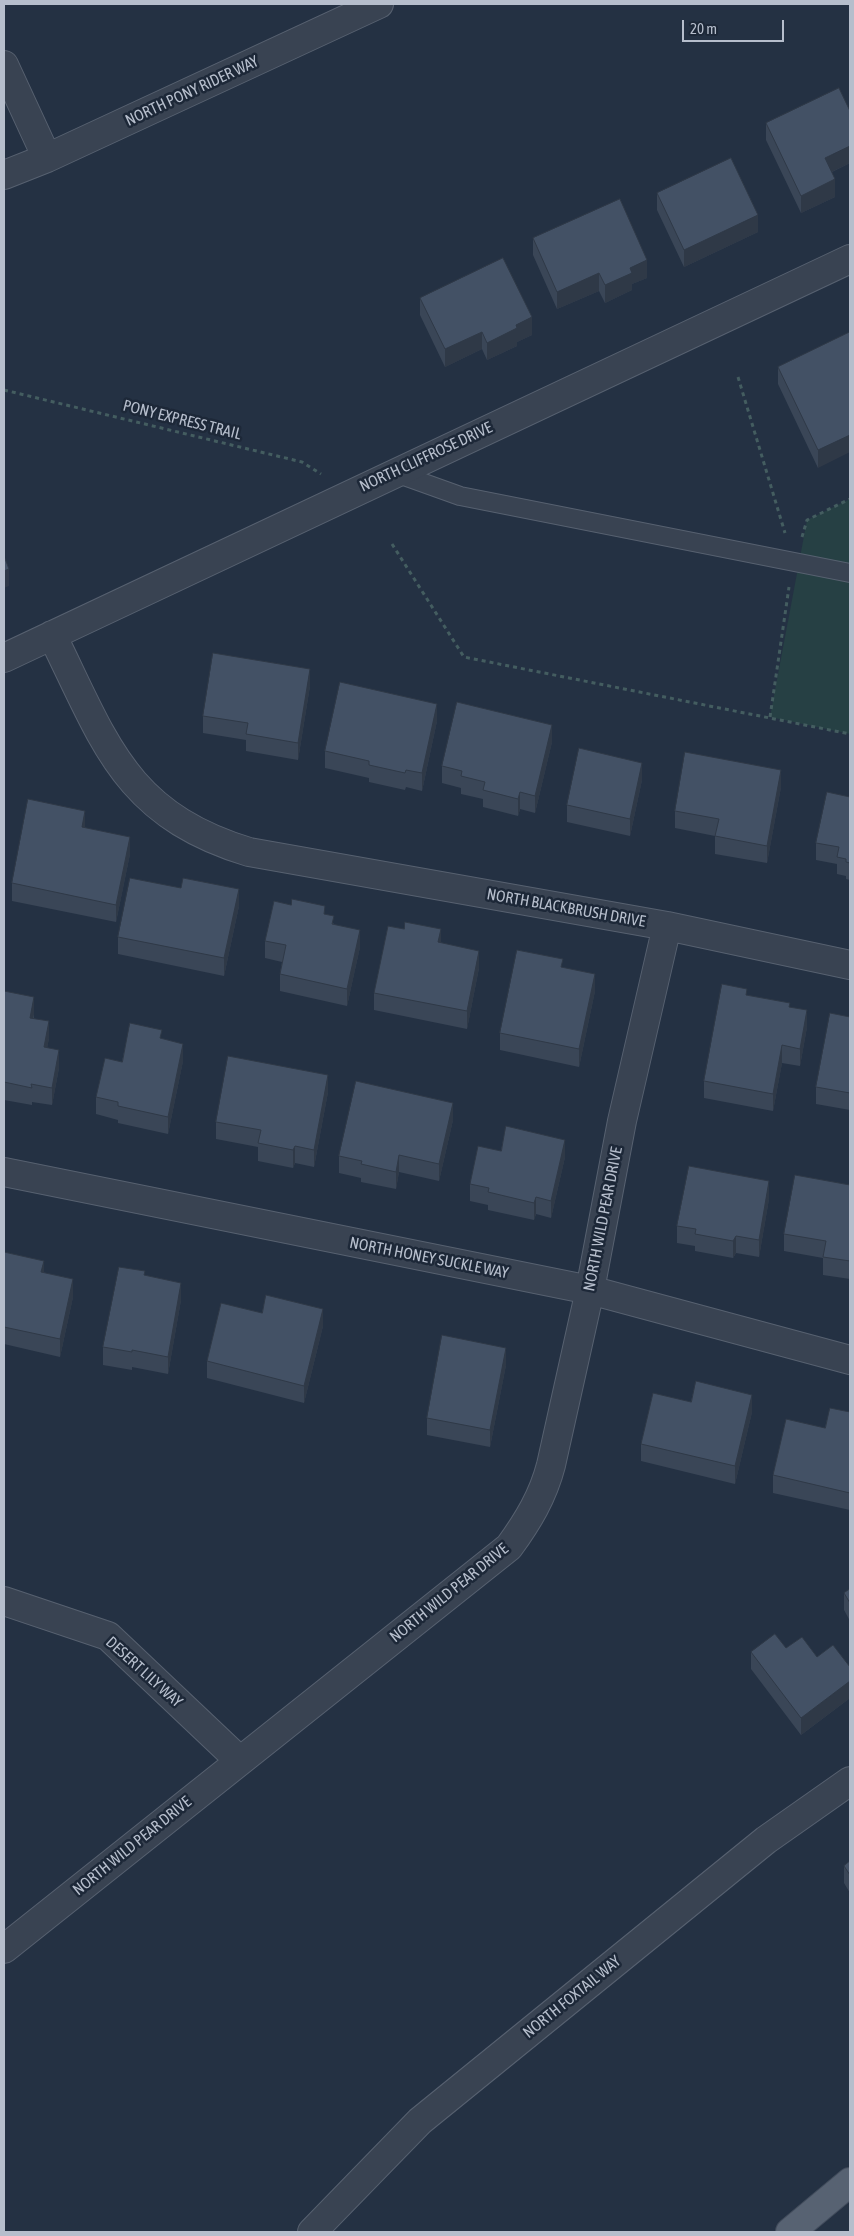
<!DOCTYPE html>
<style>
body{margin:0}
#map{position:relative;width:854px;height:2236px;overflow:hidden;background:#243143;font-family:"Asap Condensed",sans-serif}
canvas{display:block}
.frame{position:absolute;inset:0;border:5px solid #b6becc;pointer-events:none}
.scale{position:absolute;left:682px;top:20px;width:102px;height:22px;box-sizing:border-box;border:2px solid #b6becc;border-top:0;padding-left:6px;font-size:15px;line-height:18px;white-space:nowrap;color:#b6becc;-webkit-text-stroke:4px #1d2838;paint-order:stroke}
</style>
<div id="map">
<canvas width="854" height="2236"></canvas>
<div class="frame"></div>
<div class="scale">20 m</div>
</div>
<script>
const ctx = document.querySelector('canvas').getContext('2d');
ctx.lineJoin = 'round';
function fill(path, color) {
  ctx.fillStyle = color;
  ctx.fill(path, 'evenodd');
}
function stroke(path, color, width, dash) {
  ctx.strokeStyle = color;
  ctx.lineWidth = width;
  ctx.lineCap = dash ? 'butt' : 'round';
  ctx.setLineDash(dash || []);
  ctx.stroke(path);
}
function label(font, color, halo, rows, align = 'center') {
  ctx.font = font + ' "Asap Condensed",sans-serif';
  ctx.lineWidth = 5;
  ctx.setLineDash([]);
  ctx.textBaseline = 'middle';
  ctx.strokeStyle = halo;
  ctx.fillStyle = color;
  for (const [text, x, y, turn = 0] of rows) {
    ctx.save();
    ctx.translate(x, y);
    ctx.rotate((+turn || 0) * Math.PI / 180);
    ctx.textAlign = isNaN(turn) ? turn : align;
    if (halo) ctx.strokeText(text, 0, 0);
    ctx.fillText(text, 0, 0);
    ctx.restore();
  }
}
fill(new Path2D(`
 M 850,499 L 850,734 L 770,717 L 807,520 Z`), '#264044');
const service = new Path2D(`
 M 393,472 L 460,496 L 850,573`);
const minor = new Path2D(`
 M 4,65 L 47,158
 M 4,175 L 47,158 L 379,4
 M 52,635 C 105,742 124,814 249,852 L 667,926 L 850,965
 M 4,658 L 850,259
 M 4,1172 L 590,1290 L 850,1360
 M 4,1601 L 108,1636 L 239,1760
 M 4,1949 L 509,1547 C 528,1521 543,1496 551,1465 L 590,1290 L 622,1121 L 667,926
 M 312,2232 L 420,2121 L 766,1840 L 850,1781`);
const primary = new Path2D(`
 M 790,2232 L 850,2182`);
stroke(service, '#576170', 20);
stroke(minor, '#576170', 30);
stroke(primary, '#424c5c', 30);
stroke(new Path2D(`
 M 738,377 L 785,533
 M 4,390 L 302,462 L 321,474
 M 802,537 L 807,520 L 850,499
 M 392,544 L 464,657 L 850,734
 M 770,717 L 789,587`), '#445d60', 3, [4, 4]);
stroke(service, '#394352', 18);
stroke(minor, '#394352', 28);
stroke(primary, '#576272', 28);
fill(new Path2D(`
 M 766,123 L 850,163 L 832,172 L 835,197 L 801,213 L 766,140 Z
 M 657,193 L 758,232 L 684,267 L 657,210 Z
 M 533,238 L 647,278 L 632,284 L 632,290 L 605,303 L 599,291 L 557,309 L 533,255 Z
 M 420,298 L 532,335 L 517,342 L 517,346 L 487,360 L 482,349 L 445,367 L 420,315 Z
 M 850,332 L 818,468 L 778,384 L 778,367 Z
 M 310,686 L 298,760 L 246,751 L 246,740 L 203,733 L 203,716 Z
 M 437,721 L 422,791 L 406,787 L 405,790 L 369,782 L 369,778 L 325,768 L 325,751 Z
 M 552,742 L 535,813 L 520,809 L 518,816 L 483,807 L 483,799 L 461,794 L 461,788 L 442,783 L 442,766 Z
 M 642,780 L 630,836 L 567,822 L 567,805 Z
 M 781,787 L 767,863 L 715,854 L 715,836 L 675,828 L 675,811 Z
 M 850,797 L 850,880 L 846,879 L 846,876 L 837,874 L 837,864 L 816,860 L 816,843 Z
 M 85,828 L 130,854 L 116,922 L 12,901 L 12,883 Z
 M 239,906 L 224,976 L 118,954 L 118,937 Z
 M 325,914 L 334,924 L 360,947 L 347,1006 L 280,991 L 280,974 L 282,962 L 265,958 L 265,941 Z
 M 441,943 L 479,968 L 467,1029 L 374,1010 L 374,993 Z
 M 563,967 L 595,991 L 579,1067 L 500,1050 L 500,1033 Z
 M 4,991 L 34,1014 L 34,1018 L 49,1038 L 47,1048 L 59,1068 L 52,1105 L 32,1102 L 32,1105 L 4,1100 Z
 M 747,995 L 790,1007 L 807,1027 L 800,1066 L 782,1063 L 773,1111 L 704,1098 L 704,1081 Z
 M 850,1017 L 850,1110 L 816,1104 L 816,1087 Z
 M 162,1039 L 183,1061 L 168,1134 L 118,1123 L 118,1120 L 96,1114 L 96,1097 L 122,1062 Z
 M 328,1092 L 314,1167 L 295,1163 L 293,1168 L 258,1161 L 258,1147 L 216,1139 L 216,1122 Z
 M 453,1120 L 439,1181 L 399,1172 L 396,1189 L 361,1182 L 361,1178 L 339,1173 L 339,1156 Z
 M 501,1151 L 565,1157 L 551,1218 L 536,1214 L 534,1220 L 488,1210 L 488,1205 L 470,1201 L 470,1184 Z
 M 850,1185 L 850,1279 L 823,1275 L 823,1258 L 784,1251 L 784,1234 Z
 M 769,1199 L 759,1257 L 736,1253 L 733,1258 L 695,1251 L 695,1246 L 677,1243 L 677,1226 Z
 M 4,1252 L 44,1273 L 73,1297 L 60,1357 L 4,1344 Z
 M 145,1275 L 181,1300 L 168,1374 L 132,1367 L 132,1370 L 103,1365 L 103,1347 Z
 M 262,1313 L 323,1326 L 304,1403 L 207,1378 L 207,1361 Z
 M 506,1365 L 490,1447 L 427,1435 L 427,1418 Z
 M 691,1402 L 752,1412 L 735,1484 L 641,1461 L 641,1444 Z
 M 850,1412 L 850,1510 L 773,1493 L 773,1475 L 825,1428 Z
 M 850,1589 L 850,1621 L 844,1610 L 844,1593 Z
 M 786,1648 L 850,1667 L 850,1698 L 801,1735 L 751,1669 L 751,1652 Z
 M 850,1861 L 850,1893 L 844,1883 L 844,1866 Z`), '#3a4657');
fill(new Path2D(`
 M 850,146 L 850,163 L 825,175 L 825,158 Z
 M 835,179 L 835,197 L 801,213 L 801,196 Z
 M 758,215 L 758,232 L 684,267 L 684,250 Z
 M 647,260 L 647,278 L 632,284 L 632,290 L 605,303 L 605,285 L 630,268 Z
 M 599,273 L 599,291 L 557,309 L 557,292 Z
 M 532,317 L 532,335 L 517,342 L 517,346 L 487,360 L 487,343 L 516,325 Z
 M 482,332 L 482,349 L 445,367 L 445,349 Z
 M 850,435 L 850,452 L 818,468 L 818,450 Z
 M 9,569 L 9,586 L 4,588 L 4,571 Z
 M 310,669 L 310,686 L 298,760 L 298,743 Z
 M 437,704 L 437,721 L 422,791 L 422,773 Z
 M 552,725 L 552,742 L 535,813 L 535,796 Z
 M 642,763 L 642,780 L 630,836 L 630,819 Z
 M 781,770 L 781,787 L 767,863 L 767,846 Z
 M 520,792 L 520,809 L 518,816 L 518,799 Z
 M 85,811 L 85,828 L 82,827 Z
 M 130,837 L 130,854 L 116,922 L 116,905 Z
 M 239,889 L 239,906 L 224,976 L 224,958 Z
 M 441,929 L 441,946 L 438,942 Z
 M 360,930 L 360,947 L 347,1006 L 347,989 Z
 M 479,951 L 479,968 L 467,1029 L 467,1011 Z
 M 595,974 L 595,991 L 579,1067 L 579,1049 Z
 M 34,997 L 34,1014 L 30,1035 L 30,1018 Z
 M 807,1010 L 807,1027 L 800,1066 L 800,1049 Z
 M 49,1021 L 49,1038 L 44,1065 L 44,1047 Z
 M 183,1044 L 183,1061 L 168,1134 L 168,1117 Z
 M 782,1045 L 782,1063 L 773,1111 L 773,1094 Z
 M 59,1050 L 59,1068 L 52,1105 L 52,1088 Z
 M 328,1075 L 328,1092 L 314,1167 L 314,1150 Z
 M 453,1103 L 453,1120 L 439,1181 L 439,1164 Z
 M 565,1140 L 565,1157 L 551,1218 L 551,1201 Z
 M 295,1146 L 295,1163 L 293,1168 L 293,1150 Z
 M 399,1155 L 399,1172 L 396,1189 L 396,1172 Z
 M 769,1181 L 769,1199 L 759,1257 L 759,1240 Z
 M 536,1197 L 536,1214 L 534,1220 L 534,1203 Z
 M 736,1236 L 736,1253 L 733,1258 L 733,1241 Z
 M 44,1261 L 44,1278 L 41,1272 Z
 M 73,1279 L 73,1297 L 60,1357 L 60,1339 Z
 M 181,1283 L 181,1300 L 168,1374 L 168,1357 Z
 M 323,1309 L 323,1326 L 304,1403 L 304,1386 Z
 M 506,1348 L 506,1365 L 490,1447 L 490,1430 Z
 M 752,1395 L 752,1412 L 735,1484 L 735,1466 Z
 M 850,1681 L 850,1698 L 801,1735 L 801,1718 Z`), '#2f3947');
const building = new Path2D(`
 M 839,88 L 850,111 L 850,146 L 825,158 L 835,179 L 801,196 L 766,123 Z
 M 731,158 L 758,215 L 684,250 L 657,193 Z
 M 620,199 L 647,260 L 630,268 L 632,273 L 605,285 L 599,273 L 557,292 L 533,238 Z
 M 503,258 L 532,317 L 516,325 L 517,328 L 487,343 L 482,332 L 445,349 L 420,298 Z
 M 850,332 L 850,435 L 818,450 L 778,367 Z
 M 4,556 L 9,569 L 4,571 Z
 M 213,653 L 310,669 L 298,743 L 246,734 L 248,723 L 203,716 Z
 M 340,682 L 437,704 L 422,773 L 406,770 L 405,773 L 369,765 L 369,761 L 325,751 Z
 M 457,702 L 552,725 L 535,796 L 520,792 L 518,799 L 483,790 L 485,782 L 461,776 L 462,771 L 442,766 Z
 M 579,748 L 642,763 L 630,819 L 567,805 Z
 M 685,752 L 781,770 L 767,846 L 715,836 L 719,819 L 675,811 Z
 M 827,792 L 850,797 L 850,863 L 846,862 L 846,859 L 837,857 L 839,847 L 816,843 Z
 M 28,799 L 85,811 L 82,827 L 130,837 L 116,905 L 12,883 Z
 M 130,878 L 181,888 L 183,878 L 239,889 L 224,958 L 118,937 Z
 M 292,899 L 325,906 L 324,914 L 334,916 L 332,924 L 360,930 L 347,989 L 280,974 L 286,945 L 265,941 L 274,901 L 291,905 Z
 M 405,922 L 441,929 L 438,942 L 479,951 L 467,1011 L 374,993 L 388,926 L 404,929 Z
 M 517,950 L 563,959 L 561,967 L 595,974 L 579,1049 L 500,1033 Z
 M 722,984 L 747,989 L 746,995 L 790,1003 L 789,1007 L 807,1010 L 800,1049 L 782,1045 L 773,1094 L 704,1081 Z
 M 4,991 L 34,997 L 30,1018 L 49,1021 L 44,1047 L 59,1050 L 52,1088 L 31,1084 L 32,1088 L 4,1082 Z
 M 830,1013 L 850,1017 L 850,1093 L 816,1087 Z
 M 130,1023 L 162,1030 L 160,1038 L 183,1044 L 168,1117 L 118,1106 L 118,1102 L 96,1097 L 105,1058 L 122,1062 Z
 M 228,1056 L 328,1075 L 314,1150 L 295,1146 L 293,1150 L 258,1143 L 261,1130 L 216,1122 Z
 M 356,1081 L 453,1103 L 439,1164 L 399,1155 L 396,1172 L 361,1164 L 362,1161 L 339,1156 Z
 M 506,1126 L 565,1140 L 551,1201 L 536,1197 L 534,1203 L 488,1192 L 489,1188 L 470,1184 L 478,1146 L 501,1151 Z
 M 689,1166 L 769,1181 L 759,1240 L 736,1236 L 733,1241 L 695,1234 L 696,1229 L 677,1226 Z
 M 795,1175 L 850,1185 L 850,1261 L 823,1257 L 826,1241 L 784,1234 Z
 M 4,1252 L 44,1261 L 41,1272 L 73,1279 L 60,1339 L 4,1327 Z
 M 119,1267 L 145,1271 L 144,1275 L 181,1283 L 168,1357 L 132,1350 L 132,1352 L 103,1347 Z
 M 266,1295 L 323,1309 L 304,1386 L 207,1361 L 221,1303 L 262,1313 Z
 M 442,1335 L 506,1348 L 490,1430 L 427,1418 Z
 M 696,1381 L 752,1395 L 735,1466 L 641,1444 L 653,1393 L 691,1402 Z
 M 830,1408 L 850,1412 L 850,1493 L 773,1475 L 786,1419 L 825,1428 Z
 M 850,1589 L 850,1603 L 844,1593 Z
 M 775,1634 L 786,1648 L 802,1637 L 817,1657 L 833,1645 L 850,1667 L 850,1681 L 801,1718 L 751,1652 Z
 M 850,1861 L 850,1875 L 844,1866 Z`);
fill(building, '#435165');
stroke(building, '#2f3947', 1);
label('16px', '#b6becc', '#1d2838', [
 ["NORTH PONY RIDER WAY",192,91,-25],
 ["PONY EXPRESS TRAIL",182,420,14],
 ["NORTH CLIFFROSE DRIVE",426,457,-25],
 ["NORTH BLACKBRUSH DRIVE",566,908,10],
 ["NORTH WILD PEAR DRIVE",603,1219,-79],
 ["NORTH HONEY SUCKLE WAY",429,1258,11],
 ["NORTH WILD PEAR DRIVE",449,1593,-39],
 ["DESERT LILY WAY",144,1672,42],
 ["NORTH WILD PEAR DRIVE",132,1846,-39],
 ["NORTH FOXTAIL WAY",572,1997,-39]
]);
</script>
